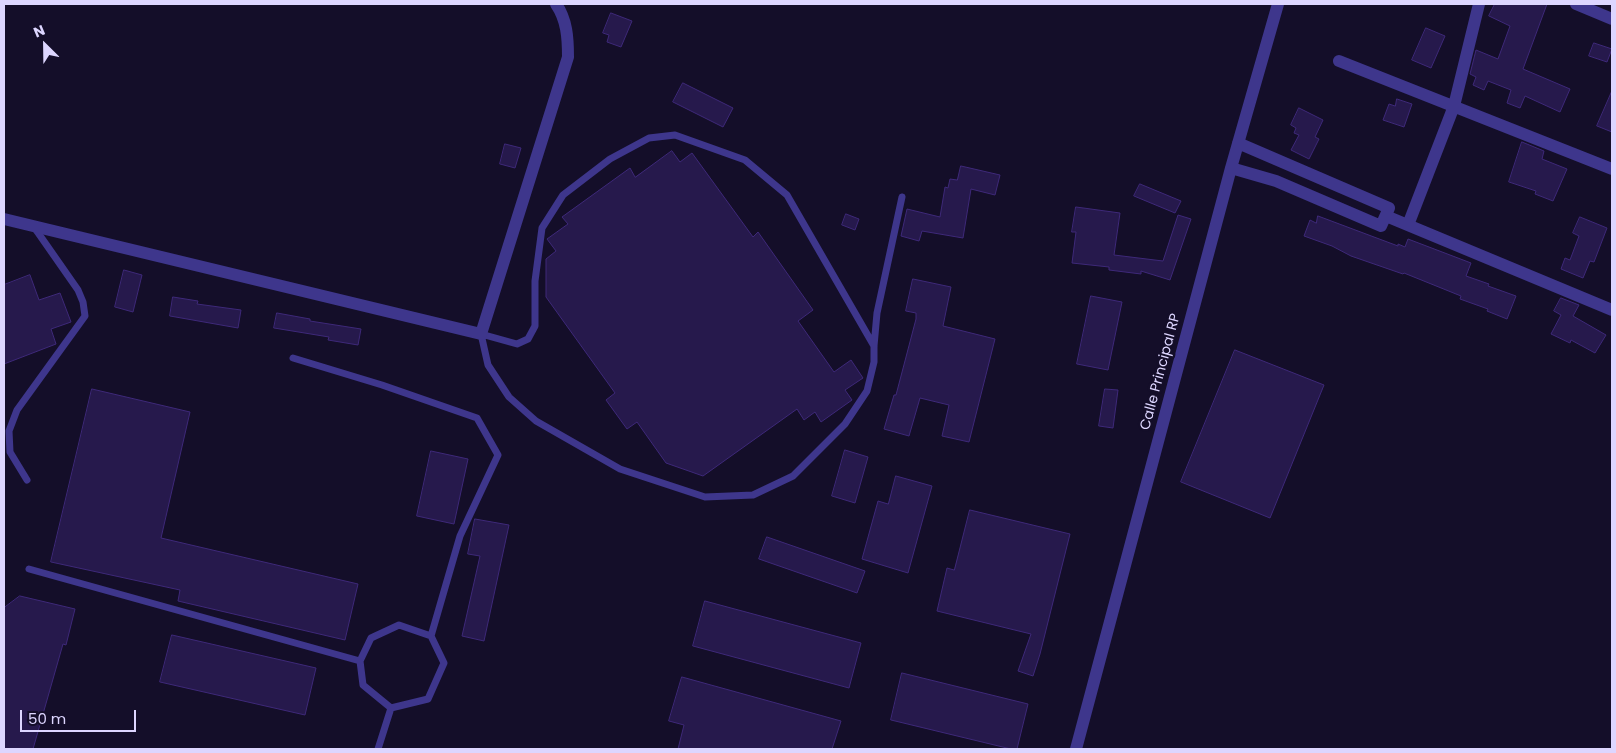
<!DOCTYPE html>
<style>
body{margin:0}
#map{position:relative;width:1616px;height:753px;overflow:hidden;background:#140e29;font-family:Poppins,sans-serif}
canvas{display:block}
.frame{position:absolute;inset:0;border:5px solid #ddd6ff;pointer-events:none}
.north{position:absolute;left:20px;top:20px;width:50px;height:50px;-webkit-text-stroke:4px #140e29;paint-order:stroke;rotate:337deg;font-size:14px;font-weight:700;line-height:20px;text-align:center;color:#ddd6ff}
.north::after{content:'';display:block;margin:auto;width:18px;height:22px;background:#ddd6ff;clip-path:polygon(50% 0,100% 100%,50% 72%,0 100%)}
.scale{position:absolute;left:20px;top:710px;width:116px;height:22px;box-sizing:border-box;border:2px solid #ddd6ff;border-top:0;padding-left:6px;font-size:15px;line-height:18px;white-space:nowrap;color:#ddd6ff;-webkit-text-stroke:4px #140e29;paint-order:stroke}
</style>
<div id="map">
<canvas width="1616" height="753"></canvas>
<div class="frame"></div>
<div class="north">N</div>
<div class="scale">50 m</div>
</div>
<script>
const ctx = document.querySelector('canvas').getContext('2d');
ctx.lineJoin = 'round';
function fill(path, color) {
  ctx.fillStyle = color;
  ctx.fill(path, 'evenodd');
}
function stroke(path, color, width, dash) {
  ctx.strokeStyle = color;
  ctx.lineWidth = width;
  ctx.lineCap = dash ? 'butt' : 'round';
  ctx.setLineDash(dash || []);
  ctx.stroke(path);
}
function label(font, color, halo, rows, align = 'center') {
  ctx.font = font + ' Poppins,sans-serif';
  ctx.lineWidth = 5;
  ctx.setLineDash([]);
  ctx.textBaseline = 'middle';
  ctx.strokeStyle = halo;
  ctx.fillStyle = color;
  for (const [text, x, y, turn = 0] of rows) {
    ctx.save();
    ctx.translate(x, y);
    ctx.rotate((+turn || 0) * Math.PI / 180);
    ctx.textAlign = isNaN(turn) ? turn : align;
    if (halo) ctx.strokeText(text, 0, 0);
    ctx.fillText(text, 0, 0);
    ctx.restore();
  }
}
const building = new Path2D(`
 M 1495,4 L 1547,4 L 1523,69 L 1570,89 L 1560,112 L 1525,96 L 1520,108 L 1507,103 L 1511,90 L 1488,81 L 1484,90 L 1473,85 L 1476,77 L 1470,74 L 1476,50 L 1498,59 L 1510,26 L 1489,16 Z
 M 611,13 L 632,21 L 621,47 L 607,42 L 609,35 L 603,33 Z
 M 1426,28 L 1445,36 L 1431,68 L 1412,60 Z
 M 1594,43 L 1612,49 L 1607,62 L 1589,56 Z
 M 683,83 L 733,108 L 723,127 L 673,102 Z
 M 1612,91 L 1612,132 L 1597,126 Z
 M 1397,99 L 1412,104 L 1404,127 L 1383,120 L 1389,104 L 1395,106 Z
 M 1299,108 L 1323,120 L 1315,137 L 1319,139 L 1309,159 L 1291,150 L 1299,135 L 1294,133 L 1296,128 L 1291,125 Z
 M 1522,142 L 1544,151 L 1542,159 L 1567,169 L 1553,201 L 1535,194 L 1536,191 L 1509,182 Z
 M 505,144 L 521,148 L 515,168 L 500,164 Z
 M 672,151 L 680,162 L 692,153 L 753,237 L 758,232 L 813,310 L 798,321 L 834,372 L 851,360 L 863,378 L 845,390 L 852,400 L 821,422 L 815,412 L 804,420 L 797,409 L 703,476 L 666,463 L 637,422 L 627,429 L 606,400 L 615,393 L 546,297 L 546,259 L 556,251 L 547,239 L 568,224 L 562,217 L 630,168 L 635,177 Z
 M 961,166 L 1000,175 L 995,195 L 971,189 L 963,238 L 922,231 L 919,241 L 901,236 L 907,209 L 940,217 L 945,187 L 948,188 L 950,179 L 957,180 Z
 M 1140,184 L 1181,201 L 1175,213 L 1134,196 Z
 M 1076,207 L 1120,213 L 1114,255 L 1163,261 L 1178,215 L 1191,219 L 1170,280 L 1141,271 L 1141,274 L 1109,270 L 1109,267 L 1072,263 L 1076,232 L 1072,232 Z
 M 846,214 L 859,219 L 855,230 L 842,225 Z
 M 1318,216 L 1398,246 L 1398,244 L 1405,247 L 1408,239 L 1471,263 L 1466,276 L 1489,284 L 1488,286 L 1516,296 L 1507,319 L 1487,311 L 1488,309 L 1460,299 L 1461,296 L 1404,273 L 1403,274 L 1351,256 L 1332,246 L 1304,236 L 1310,220 L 1316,223 Z
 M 1580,217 L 1607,228 L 1594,262 L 1590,261 L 1583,278 L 1561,269 L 1565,258 L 1570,260 L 1579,236 L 1573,233 Z
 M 124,270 L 142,275 L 133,312 L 115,307 Z
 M 30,275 L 39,300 L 60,293 L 71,322 L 51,329 L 56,344 L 4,364 L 4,285 Z
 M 913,279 L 951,287 L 943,326 L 995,339 L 969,442 L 942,436 L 949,405 L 920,398 L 909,436 L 884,429 L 894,395 L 896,395 L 916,319 L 916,313 L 906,311 Z
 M 1091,296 L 1122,302 L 1108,370 L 1077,364 Z
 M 173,297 L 198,301 L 197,304 L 241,310 L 238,328 L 170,316 Z
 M 1561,298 L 1579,305 L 1573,316 L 1606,335 L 1595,353 L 1571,340 L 1570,343 L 1551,334 L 1561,315 L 1554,311 Z
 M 277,313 L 310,319 L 310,321 L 361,329 L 358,345 L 328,340 L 329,337 L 274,328 Z
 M 1235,350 L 1324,385 L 1270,518 L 1181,482 Z
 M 92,389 L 190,412 L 161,538 L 358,584 L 345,640 L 178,601 L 180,590 L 51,562 Z
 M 1105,389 L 1118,390 L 1113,428 L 1099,426 Z
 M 845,450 L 868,457 L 855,503 L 832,496 Z
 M 431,451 L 468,459 L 454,524 L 417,516 Z
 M 896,476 L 932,486 L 908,573 L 862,559 L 878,501 L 888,504 Z
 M 970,510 L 1070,534 L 1040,654 L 1033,676 L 1018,671 L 1031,634 L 937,611 L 947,568 L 954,570 Z
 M 475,519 L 509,525 L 484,641 L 462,636 L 480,556 L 468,554 Z
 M 767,537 L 865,571 L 857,593 L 759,559 Z
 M 20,596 L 75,609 L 66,645 L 63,644 L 33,749 L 4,749 L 4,608 Z
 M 705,601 L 861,643 L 849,688 L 693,646 Z
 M 172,635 L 316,668 L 305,715 L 160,682 Z
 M 902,673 L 1028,704 L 1017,749 L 1011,749 L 891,720 Z
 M 682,677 L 841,721 L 832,749 L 678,749 L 684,725 L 669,721 Z`);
fill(building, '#26194c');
stroke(building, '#3e2979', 1);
stroke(new Path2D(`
 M 874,346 L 787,195 L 745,160 L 675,135 L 649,138 L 610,159 L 563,195 L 542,228 L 535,281 L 535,326 L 528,339 L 517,344 L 481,334 L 488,365 L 509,397 L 536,421 L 620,469 L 705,497 L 753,495 L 793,476 L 845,424 L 867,391 L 874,362 L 874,346 L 877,313 L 902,197
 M 293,358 L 382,385 L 477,418 L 498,455 L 460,536 L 431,636
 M 27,480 L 10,452 L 9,431 L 17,410 L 85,316 L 83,302 L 78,290 L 34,227
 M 29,569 L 360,661
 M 399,625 L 431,636 L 444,663 L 428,699 L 391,708 L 363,685 L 360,661 L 371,638 Z
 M 378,749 L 391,708`), '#3e368c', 7);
stroke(new Path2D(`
 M 1576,4 L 1612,19
 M 1339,61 L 1612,169
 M 1231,168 L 1276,181 L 1381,226 L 1389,208 L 1238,143
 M 1386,216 L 1612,310
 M 4,219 L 481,334 L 568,57 C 568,38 567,20 556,4
 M 1408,225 L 1454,106 L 1479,4
 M 1076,749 L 1231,168 L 1278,4`), '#3e368c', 12);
label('14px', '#ddd6ff', '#140e29', [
 ["Calle Principal RP",1161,372,-75]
]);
</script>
